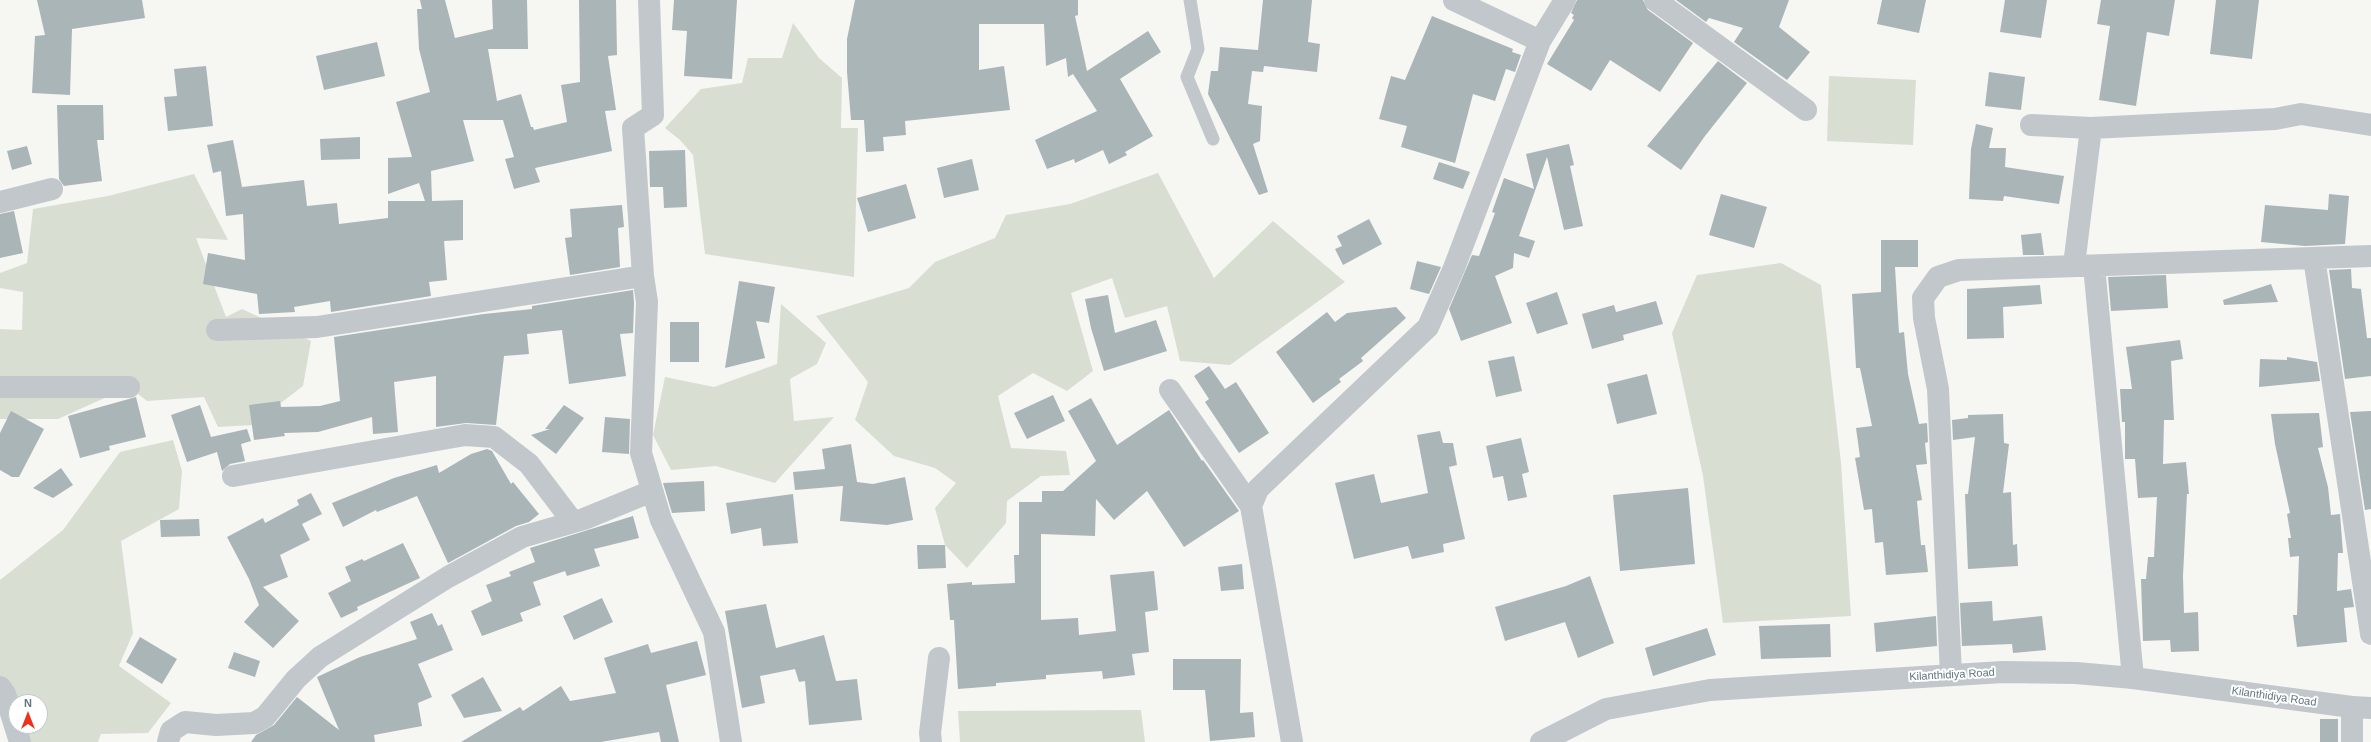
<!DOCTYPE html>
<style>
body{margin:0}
#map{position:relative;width:2371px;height:742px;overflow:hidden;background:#f6f6f3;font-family:Helvetica,sans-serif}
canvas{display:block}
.north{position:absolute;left:8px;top:694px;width:40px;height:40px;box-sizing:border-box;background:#fff;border:1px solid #bfc8cc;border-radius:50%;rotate:0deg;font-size:11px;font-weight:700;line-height:16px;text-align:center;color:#5f7680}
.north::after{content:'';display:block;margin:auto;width:14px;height:18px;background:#ee311c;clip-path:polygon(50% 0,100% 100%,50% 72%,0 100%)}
</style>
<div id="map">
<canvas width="2371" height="742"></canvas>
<div class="north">N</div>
</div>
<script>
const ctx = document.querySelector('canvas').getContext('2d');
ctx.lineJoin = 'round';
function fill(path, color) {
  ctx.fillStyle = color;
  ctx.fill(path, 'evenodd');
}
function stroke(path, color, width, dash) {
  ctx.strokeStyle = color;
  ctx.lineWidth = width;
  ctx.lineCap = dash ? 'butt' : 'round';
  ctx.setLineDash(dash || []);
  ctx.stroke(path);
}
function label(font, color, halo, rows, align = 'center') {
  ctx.font = font + ' Helvetica,sans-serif';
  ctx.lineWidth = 4;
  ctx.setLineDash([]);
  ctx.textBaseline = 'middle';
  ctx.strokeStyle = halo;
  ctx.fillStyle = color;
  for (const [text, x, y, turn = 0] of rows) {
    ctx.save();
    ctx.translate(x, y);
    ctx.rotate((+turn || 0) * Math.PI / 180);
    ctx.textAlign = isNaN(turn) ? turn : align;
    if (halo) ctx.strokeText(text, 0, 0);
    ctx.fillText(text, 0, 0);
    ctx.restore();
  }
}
fill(new Path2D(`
 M 793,23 L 819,58 L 842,78 L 841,128 L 858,128 L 854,277 L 705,254 L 693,155 L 680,140 L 665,128 L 701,89 L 742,83 L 748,58 L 782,58 Z
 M 1829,76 L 1916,80 L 1913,145 L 1827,141 Z
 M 1158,173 L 1214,278 L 1273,221 L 1345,282 L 1230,365 L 1180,361 L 1167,306 L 1125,318 L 1112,278 L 1071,293 L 1093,371 L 1067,391 L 1033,373 L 998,396 L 1011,448 L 1066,451 L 1070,475 L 1041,476 L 1007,501 L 1006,523 L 967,568 L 945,545 L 935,508 L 956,483 L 935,468 L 894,456 L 855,420 L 868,382 L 816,316 L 909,288 L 935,262 L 995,238 L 1006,215 L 1070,204 Z
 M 194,174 L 228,240 L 196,238 L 226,317 L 242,309 L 311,341 L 303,386 L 252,425 L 218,427 L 204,397 L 147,401 L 129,387 L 58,419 L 0,419 L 0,329 L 22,330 L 23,292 L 0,288 L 0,273 L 27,263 L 33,209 L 108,196 Z
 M 1781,263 L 1821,285 L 1841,463 L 1851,616 L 1723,623 L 1703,476 L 1672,333 L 1697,275 Z
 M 781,304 L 826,343 L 817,364 L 790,379 L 794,421 L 834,417 L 775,483 L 716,466 L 671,470 L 653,435 L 665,377 L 714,387 L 777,364 Z
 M 173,440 L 182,471 L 179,509 L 121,541 L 133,633 L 119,666 L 171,703 L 148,733 L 101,734 L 98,742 L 23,742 L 17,726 L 40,726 L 40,702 L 16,702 L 0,684 L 0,580 L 63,530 L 120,452 Z
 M 1141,710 L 1145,742 L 960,742 L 958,711 Z`), '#d9ded3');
fill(new Path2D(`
 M 37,0 L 142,0 L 145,18 L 72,29 L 70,95 L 32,93 L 35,36 L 45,35 Z
 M 420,0 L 445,0 L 455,38 L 493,29 L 492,0 L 527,0 L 528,49 L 488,49 L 497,101 L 521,94 L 531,127 L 533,127 L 534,130 L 567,122 L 561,85 L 580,82 L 579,0 L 616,0 L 617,55 L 608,56 L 616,110 L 605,111 L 612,151 L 535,168 L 540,182 L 514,189 L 505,159 L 514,157 L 503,120 L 463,120 L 474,161 L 431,171 L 432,201 L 463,200 L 463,240 L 444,241 L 447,280 L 429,282 L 431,296 L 331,312 L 330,301 L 294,307 L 295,312 L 259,314 L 257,294 L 203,284 L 208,253 L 245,260 L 243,214 L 226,216 L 221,171 L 213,173 L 207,145 L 233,140 L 242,187 L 304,180 L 307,206 L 337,203 L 339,224 L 388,218 L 388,201 L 425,201 L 419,183 L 388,194 L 388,158 L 412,157 L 396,102 L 430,92 L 419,49 L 417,9 L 422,9 Z
 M 674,0 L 737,0 L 732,79 L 684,76 L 687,31 L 672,30 Z
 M 855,0 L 1078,0 L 1078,15 L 1075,16 L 1087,71 L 1148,31 L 1161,52 L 1120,79 L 1153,136 L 1125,152 L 1127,155 L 1109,164 L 1103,150 L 1075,163 L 1074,159 L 1047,169 L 1035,140 L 1097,111 L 1073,74 L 1068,77 L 1066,58 L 1046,66 L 1044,24 L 979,24 L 979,70 L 1004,66 L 1010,110 L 905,121 L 906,135 L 883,137 L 884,151 L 866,152 L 864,120 L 851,120 L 847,72 L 847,39 Z
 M 1263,0 L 1312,0 L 1308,42 L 1320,44 L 1317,72 L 1264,66 L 1263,72 L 1252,71 L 1248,104 L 1262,106 L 1260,141 L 1253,144 L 1268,192 L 1259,195 L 1208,94 L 1211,71 L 1218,71 L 1220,47 L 1258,50 Z
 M 1577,0 L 1643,0 L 1648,10 L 1693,43 L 1660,92 L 1610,60 L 1591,91 L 1547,64 L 1574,20 L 1572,18 L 1574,15 L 1571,13 Z
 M 1676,0 L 1789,0 L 1779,27 L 1810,52 L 1787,80 L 1734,42 L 1743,28 L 1709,18 L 1706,22 Z
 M 1882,0 L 1926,0 L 1919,33 L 1877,24 Z
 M 2005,0 L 2047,0 L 2041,38 L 2000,32 Z
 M 2101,0 L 2175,0 L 2169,36 L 2147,32 L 2136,106 L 2099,100 L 2110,26 L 2097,24 Z
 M 2216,0 L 2259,0 L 2252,59 L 2210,54 Z
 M 1432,16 L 1513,49 L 1512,52 L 1521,55 L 1515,72 L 1506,69 L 1495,101 L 1473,94 L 1455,163 L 1401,147 L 1407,126 L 1379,119 L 1391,76 L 1405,80 Z
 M 377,42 L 385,76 L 324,90 L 316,56 Z
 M 1718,61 L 1747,83 L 1705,136 L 1681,170 L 1647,146 Z
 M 206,66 L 213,126 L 168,131 L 164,97 L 177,96 L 174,69 Z
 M 1989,72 L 2025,77 L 2021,110 L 1985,106 Z
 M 57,105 L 103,105 L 104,140 L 97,140 L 102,181 L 64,186 L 59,179 Z
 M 1976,124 L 1993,128 L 1989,148 L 2006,148 L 2005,167 L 2064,176 L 2059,204 L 2004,196 L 2003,201 L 1969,199 L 1971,149 Z
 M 360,137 L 360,159 L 321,160 L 320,139 Z
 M 1569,144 L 1574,165 L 1570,166 L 1583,226 L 1564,230 L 1547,157 L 1519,236 L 1535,241 L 1529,258 L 1514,253 L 1513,268 L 1495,276 L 1512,323 L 1461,341 L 1449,309 L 1472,255 L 1479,256 L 1495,213 L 1492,212 L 1504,178 L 1534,189 L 1526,154 Z
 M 27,146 L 32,164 L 12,170 L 7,151 Z
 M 685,150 L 687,207 L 664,208 L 663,187 L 650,187 L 649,151 Z
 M 972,159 L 979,190 L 944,198 L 937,168 Z
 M 1439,162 L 1470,172 L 1463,189 L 1433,179 Z
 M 906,184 L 916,218 L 868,232 L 857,198 Z
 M 1721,194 L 1767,207 L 1754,248 L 1709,235 Z
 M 2329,194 L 2349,196 L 2345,244 L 2305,246 L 2261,242 L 2265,205 L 2328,210 Z
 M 622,205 L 624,227 L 618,228 L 620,267 L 570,275 L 565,238 L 572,237 L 570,209 Z
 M 14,211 L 23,253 L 0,258 L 0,214 Z
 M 1369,219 L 1382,244 L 1343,265 L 1335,249 L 1342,246 L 1337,236 Z
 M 2041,233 L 2044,255 L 2023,255 L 2021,235 Z
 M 1881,240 L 1918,240 L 1918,267 L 1895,267 L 1899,333 L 1904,332 L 1908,374 L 1919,424 L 1927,423 L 1928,442 L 1925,443 L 1927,464 L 1916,465 L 1922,500 L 1917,501 L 1921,545 L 1925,545 L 1928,572 L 1886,575 L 1883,542 L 1875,543 L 1872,509 L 1864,510 L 1855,458 L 1860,457 L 1856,428 L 1872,426 L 1860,368 L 1856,368 L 1852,294 L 1881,292 Z
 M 1417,261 L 1441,267 L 1429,294 L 1410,289 Z
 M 2351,269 L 2352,288 L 2361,289 L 2367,338 L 2371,338 L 2371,376 L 2345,379 L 2329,270 Z
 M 2166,275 L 2168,308 L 2111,311 L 2108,277 Z
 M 739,281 L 775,287 L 769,323 L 756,321 L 765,358 L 725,368 Z
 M 2271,284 L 2278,302 L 2224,305 L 2223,300 Z
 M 2040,285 L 2042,304 L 2003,307 L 2004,338 L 1967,339 L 1967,289 Z
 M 633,290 L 634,303 L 633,333 L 620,334 L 626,376 L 569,384 L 562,330 L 527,334 L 529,354 L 504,356 L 496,425 L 466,423 L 436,427 L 436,376 L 394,382 L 398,432 L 373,434 L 372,417 L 318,432 L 284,433 L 285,436 L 254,440 L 249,405 L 280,401 L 281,407 L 320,406 L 340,401 L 334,337 L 484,314 L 532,309 L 532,306 Z
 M 1557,292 L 1568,324 L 1537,334 L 1526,303 Z
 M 1108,295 L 1115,333 L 1156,320 L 1167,351 L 1104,371 L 1091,328 L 1085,299 Z
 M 1656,301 L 1663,324 L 1623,335 L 1624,340 L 1592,349 L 1582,314 L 1614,305 L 1616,312 Z
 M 1396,307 L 1406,318 L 1361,358 L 1363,361 L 1339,379 L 1341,382 L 1313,403 L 1276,352 L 1327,312 L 1335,322 L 1347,313 Z
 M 670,322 L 699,322 L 699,362 L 670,362 Z
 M 2180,340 L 2183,359 L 2171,361 L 2174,420 L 2164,420 L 2163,464 L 2186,462 L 2189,494 L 2187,494 L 2183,576 L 2184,613 L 2198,612 L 2199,651 L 2171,652 L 2170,640 L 2143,641 L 2141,579 L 2146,579 L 2148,557 L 2154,557 L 2157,497 L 2138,498 L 2135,459 L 2125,459 L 2125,422 L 2122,422 L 2120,389 L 2132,389 L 2126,347 Z
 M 1514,356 L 1522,391 L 1496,397 L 1488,361 Z
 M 2287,357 L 2317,362 L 2320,381 L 2259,387 L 2260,359 L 2287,360 Z
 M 1209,366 L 1225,389 L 1236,382 L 1269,433 L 1239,453 L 1205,402 L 1209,399 L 1194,376 Z
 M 1647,374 L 1657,414 L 1617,424 L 1607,384 Z
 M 1053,395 L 1065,421 L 1027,439 L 1014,413 Z
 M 136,397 L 146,437 L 109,446 L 110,450 L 80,458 L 68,416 Z
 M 1091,398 L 1117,445 L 1169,410 L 1202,461 L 1203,460 L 1239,511 L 1184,547 L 1147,491 L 1114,520 L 1096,499 L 1095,536 L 1041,534 L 1041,620 L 1078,618 L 1079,635 L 1116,631 L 1110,575 L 1154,571 L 1158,610 L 1145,612 L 1149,652 L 1132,654 L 1135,675 L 1103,679 L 1102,671 L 1046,675 L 1046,679 L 996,683 L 996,686 L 958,689 L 954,620 L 950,620 L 947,584 L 972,582 L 972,585 L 1015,583 L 1014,555 L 1019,555 L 1019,502 L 1042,502 L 1042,491 L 1063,491 L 1096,461 L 1068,411 Z
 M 200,405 L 211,437 L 247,429 L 251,441 L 241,444 L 245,461 L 230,464 L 222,471 L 217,452 L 187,462 L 171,415 Z
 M 564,405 L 584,418 L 556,454 L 531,435 L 550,429 L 545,429 Z
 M 11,411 L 44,429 L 19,477 L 12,477 L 0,470 L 0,433 Z
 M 2371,411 L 2371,509 L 2365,510 L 2350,412 Z
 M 2319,413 L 2323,447 L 2318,448 L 2328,487 L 2331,515 L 2340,514 L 2343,553 L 2338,553 L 2337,591 L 2351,589 L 2354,607 L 2344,608 L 2347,642 L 2297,647 L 2293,615 L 2297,615 L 2299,556 L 2290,557 L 2288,538 L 2291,538 L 2287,514 L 2290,513 L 2275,444 L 2271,414 Z
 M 2003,414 L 2004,443 L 2009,444 L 2003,493 L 2011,492 L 2013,545 L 2017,544 L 2018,566 L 1968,569 L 1965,494 L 1968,494 L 1975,437 L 1953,440 L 1952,420 L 1968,418 L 1968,415 Z
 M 605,417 L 630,419 L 629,454 L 602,452 Z
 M 1440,431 L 1443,443 L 1453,443 L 1457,465 L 1449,467 L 1465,539 L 1443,544 L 1444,552 L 1412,559 L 1408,546 L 1354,559 L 1335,483 L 1374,474 L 1381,503 L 1428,493 L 1417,435 Z
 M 1521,438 L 1529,472 L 1522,474 L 1527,497 L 1508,501 L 1503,476 L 1493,478 L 1486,446 Z
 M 851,444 L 857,482 L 873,484 L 905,477 L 913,520 L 887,525 L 840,521 L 843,486 L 795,490 L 793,472 L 825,469 L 822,449 Z
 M 487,449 L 492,451 L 511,484 L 513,482 L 539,514 L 529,522 L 516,526 L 448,563 L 417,496 L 377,512 L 376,510 L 343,527 L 332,503 L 394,478 L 437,465 L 439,473 L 471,454 Z
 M 61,468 L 73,485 L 53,498 L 33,488 Z
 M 704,481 L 705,511 L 672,513 L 663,483 Z
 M 1688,488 L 1695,564 L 1620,571 L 1613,495 Z
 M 311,493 L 322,514 L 302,524 L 310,540 L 280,555 L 288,577 L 263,587 L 299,621 L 273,648 L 244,622 L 259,605 L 249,579 L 227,537 L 263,518 L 265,523 L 299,505 L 297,500 Z
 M 793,494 L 798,543 L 763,546 L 761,528 L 731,534 L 726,503 Z
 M 633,516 L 639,538 L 594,549 L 600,566 L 567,576 L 565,571 L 533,582 L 541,605 L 520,613 L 523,621 L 482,636 L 471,611 L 492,601 L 486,585 L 511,576 L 509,572 L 535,562 L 530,548 Z
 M 199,519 L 200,536 L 161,537 L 160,520 Z
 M 403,543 L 420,578 L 357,607 L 358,610 L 341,618 L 328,593 L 351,581 L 345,567 L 362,559 L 364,561 Z
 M 917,545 L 945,545 L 946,568 L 918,569 Z
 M 1242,564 L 1244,589 L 1221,591 L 1218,567 Z
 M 1590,576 L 1614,643 L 1578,658 L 1565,622 L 1505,641 L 1495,607 L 1566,586 Z
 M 602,598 L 613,622 L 574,640 L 563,616 Z
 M 1992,601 L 1993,621 L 2042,616 L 2046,650 L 2013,653 L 2012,644 L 1962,646 L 1960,603 Z
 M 766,604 L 776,648 L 824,635 L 836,681 L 857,679 L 862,720 L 809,725 L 805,681 L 799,682 L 795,669 L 760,676 L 765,703 L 742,708 L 725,611 Z
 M 432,613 L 438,626 L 442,624 L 453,650 L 418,664 L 432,697 L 418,703 L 422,726 L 374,735 L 375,742 L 251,742 L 256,735 L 274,725 L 297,697 L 339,730 L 317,677 L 360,657 L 417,639 L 410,622 Z
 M 1936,616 L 1937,646 L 1876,652 L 1874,623 Z
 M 1830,624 L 1831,657 L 1761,659 L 1759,626 Z
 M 1707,628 L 1716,655 L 1653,676 L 1645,648 Z
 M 140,637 L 177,659 L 162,684 L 126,662 Z
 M 697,641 L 706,675 L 666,685 L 679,742 L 661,742 L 659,732 L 601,742 L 461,742 L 520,707 L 523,711 L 561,686 L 570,701 L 616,693 L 604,658 L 648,644 L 651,653 Z
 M 234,652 L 260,661 L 255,677 L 228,668 Z
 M 1173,659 L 1241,659 L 1240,713 L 1253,712 L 1255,737 L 1210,741 L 1205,690 L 1173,690 Z
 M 483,677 L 502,711 L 464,718 L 451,695 Z
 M 2320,719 L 2338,719 L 2338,742 L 2320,742 Z`), '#aab5b8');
stroke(new Path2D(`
 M 1190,0 L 1198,49 L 1187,77 L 1213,139`), '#c1c7ca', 13);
stroke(new Path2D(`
 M 649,0 L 653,115 L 633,128 L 643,276 L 647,302 L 641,453 L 661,520 L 714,632 L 731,742
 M 1454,0 L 1540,41
 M 1655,0 L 1806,110
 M 2031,125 L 2091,128 L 2275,119 L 2301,114 L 2371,125
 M 0,202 L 52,189
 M 2314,258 L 2371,634
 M 2074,265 L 2091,128
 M 2094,266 L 2133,678
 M 217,330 L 317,327 L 643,276
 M 0,387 L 129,387
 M 1170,390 L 1251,506
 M 233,476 L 465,435 L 494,437 L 529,464 L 573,522
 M 1951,675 L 1938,389 L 1924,318 L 1923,298 L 1938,277 L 1959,270 L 2371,256
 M 0,687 L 5,694 L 20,742
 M 168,742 L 171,731 L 185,722 L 216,725 L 254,723 L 265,717 L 296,679 L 320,657 L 448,577 L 522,537 L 584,519 L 652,491
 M 931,742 L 930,733 L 939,658
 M 1292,742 L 1251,506 L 1258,489 L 1428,327 L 1454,268 L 1540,41 L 1565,0
 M 2352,742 L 2352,707`), '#c1c7ca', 22);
stroke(new Path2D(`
 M 1541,742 L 1606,709 L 1710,690 L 2003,672 L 2076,673 L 2133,678 L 2352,707 L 2371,708`), '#c1c7ca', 22);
label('11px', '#5f7680', '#fff', [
 ["Kilanthidiya Road",1952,675,-3],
 ["Kilanthidiya Road",2274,697,8]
]);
</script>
